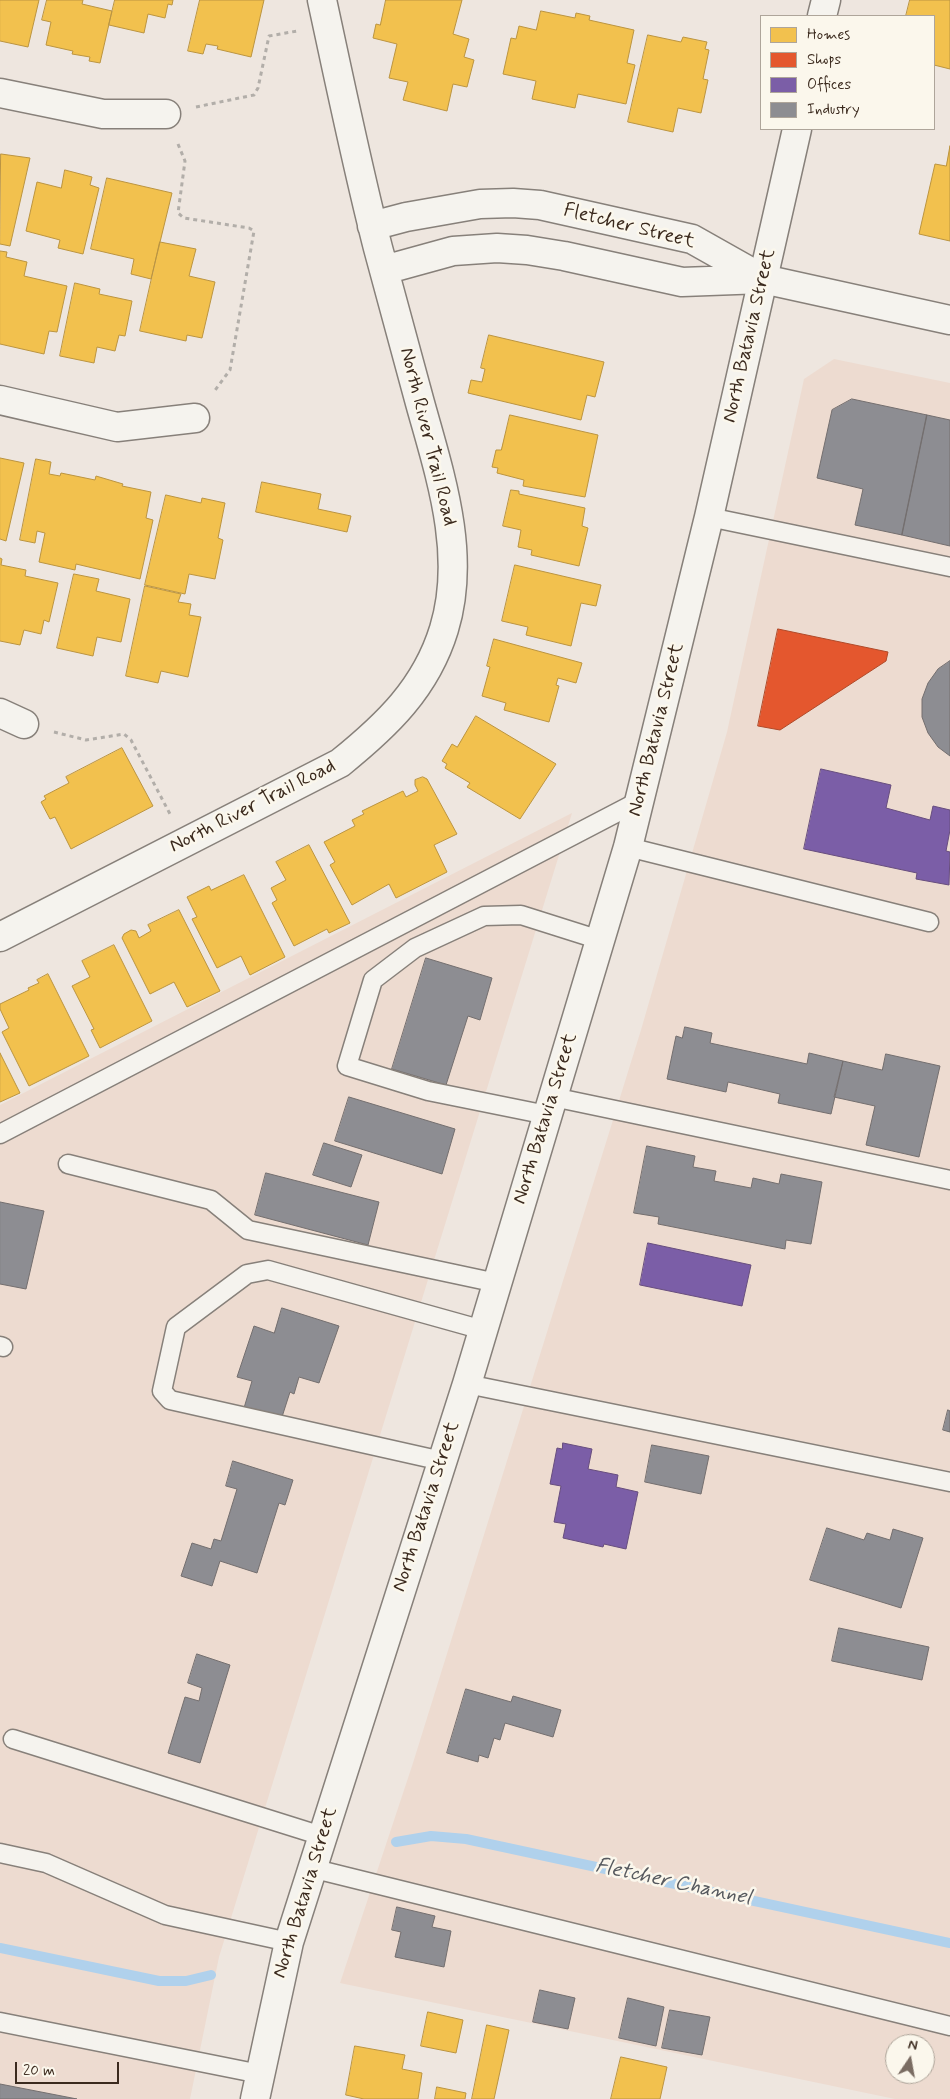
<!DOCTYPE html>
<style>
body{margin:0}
#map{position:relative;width:950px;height:2099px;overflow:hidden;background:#eee6df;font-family:Mynerve,sans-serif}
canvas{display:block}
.legend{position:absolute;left:760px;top:15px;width:175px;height:115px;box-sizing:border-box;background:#fbf7ec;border:1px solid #aea59a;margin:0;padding:6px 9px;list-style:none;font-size:15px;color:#3b2a1e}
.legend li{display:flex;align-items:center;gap:10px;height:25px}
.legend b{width:25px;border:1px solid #aea59a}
.north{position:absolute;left:885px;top:2034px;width:50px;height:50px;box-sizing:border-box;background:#fbf7ec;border:1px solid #aea59a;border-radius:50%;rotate:12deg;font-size:14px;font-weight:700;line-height:20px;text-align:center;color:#3b2a1e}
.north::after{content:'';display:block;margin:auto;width:18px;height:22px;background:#7a6c62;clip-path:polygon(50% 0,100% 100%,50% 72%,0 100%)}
.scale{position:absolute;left:15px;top:2062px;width:104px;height:22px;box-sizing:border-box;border:2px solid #3b2a1e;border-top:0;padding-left:6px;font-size:15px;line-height:18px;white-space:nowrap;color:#3b2a1e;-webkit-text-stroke:4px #fbf7ec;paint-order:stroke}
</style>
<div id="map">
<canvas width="950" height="2099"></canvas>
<ul class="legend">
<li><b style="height:14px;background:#f2c14e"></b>Homes</li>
<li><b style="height:14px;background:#e4572e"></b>Shops</li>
<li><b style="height:14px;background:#7b5ea7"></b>Offices</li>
<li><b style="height:14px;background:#8d8d92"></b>Industry</li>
</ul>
<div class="north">N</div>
<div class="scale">20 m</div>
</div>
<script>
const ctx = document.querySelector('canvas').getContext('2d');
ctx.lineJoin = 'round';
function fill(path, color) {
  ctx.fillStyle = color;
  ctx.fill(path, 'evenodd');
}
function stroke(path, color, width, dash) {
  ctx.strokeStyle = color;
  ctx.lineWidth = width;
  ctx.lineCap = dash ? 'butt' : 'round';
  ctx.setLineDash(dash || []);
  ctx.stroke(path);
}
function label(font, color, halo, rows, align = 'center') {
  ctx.font = font + ' Mynerve,sans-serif';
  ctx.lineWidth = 5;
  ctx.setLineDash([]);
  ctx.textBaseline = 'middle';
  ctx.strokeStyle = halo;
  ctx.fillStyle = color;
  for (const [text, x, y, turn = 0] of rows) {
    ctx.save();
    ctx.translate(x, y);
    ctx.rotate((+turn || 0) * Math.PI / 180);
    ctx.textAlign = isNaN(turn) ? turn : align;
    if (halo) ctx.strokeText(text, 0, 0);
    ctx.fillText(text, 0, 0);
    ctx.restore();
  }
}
fill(new Path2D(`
 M 834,359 L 950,383 L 950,2099 L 895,2099 L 340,1983 L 413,1763 L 641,1030 L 727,732 L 804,379 ZM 895,2044 L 925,2044 L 925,2074 L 895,2074 Z
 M 572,813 L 219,1957 L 190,2099 L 0,2099 L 0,1105 Z`), '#eddbd0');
const homes = new Path2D(`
 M 0,0 L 39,0 L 28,47 L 0,41 Z
 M 47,0 L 83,0 L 82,4 L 112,11 L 100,63 L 89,61 L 90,57 L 72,54 L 73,51 L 46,45 L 51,22 L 42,20 Z
 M 115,0 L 173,0 L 172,5 L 168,4 L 165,18 L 148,14 L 144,33 L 109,25 Z
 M 200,0 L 264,0 L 251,57 L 217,49 L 218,46 L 206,44 L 203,54 L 188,51 Z
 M 386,0 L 462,0 L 453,34 L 469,39 L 464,57 L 474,60 L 467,87 L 453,84 L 447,111 L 403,100 L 408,82 L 389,78 L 397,44 L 373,38 L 376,24 L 380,25 Z
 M 910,0 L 950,0 L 950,69 L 934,65 L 934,16 L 906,16 Z
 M 541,11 L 575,18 L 576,13 L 590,16 L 589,20 L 634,30 L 627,63 L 635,65 L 626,104 L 578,94 L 575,108 L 532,99 L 536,81 L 503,74 L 511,38 L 516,39 L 519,26 L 536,30 Z
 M 648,35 L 681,42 L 683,37 L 707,42 L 705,49 L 709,50 L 703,79 L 708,80 L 701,113 L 678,108 L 673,132 L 628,122 Z
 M 950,146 L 950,241 L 919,234 L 935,164 L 946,166 Z
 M 1,154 L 30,158 L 10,246 L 0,244 Z
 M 65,170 L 92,177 L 90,185 L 99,188 L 83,254 L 58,248 L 60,240 L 26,231 L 37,182 L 61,188 Z
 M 107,178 L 172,193 L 151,279 L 131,274 L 134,259 L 91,249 Z
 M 160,242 L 196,249 L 189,276 L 215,282 L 202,338 L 187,335 L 186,341 L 140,331 Z
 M 0,251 L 7,252 L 6,257 L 27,262 L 24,276 L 67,286 L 57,332 L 49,331 L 44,354 L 0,344 Z
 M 75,283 L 100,289 L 99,294 L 132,301 L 125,336 L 119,335 L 115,351 L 97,347 L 94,363 L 60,356 Z
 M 489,335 L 604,362 L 595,397 L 587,395 L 581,420 L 468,393 L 471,380 L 482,382 L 485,369 L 481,368 Z
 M 510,415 L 598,435 L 585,497 L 523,486 L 524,480 L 497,473 L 498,468 L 492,467 L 496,450 L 501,450 Z
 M 0,458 L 24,463 L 6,541 L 0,539 Z
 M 36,459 L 51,462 L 49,474 L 60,476 L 61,473 L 95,480 L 96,476 L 123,484 L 122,486 L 151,492 L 146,518 L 153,520 L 140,579 L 76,564 L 75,570 L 39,562 L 45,533 L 37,531 L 35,543 L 20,540 Z
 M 262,482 L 321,494 L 318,509 L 351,516 L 347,532 L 256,512 Z
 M 511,490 L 519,491 L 519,494 L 585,508 L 582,526 L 588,528 L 579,566 L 531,555 L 532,550 L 518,547 L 521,530 L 503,526 Z
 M 166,495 L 201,503 L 202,498 L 225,503 L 218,538 L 223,540 L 215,579 L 189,574 L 185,594 L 145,585 Z
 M 0,558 L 2,559 L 1,565 L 26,570 L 25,576 L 58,583 L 49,622 L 44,620 L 41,634 L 24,630 L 20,645 L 0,641 Z
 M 515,565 L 601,585 L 596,606 L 581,603 L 571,646 L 526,635 L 528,627 L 502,621 Z
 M 74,574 L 99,579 L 96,591 L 130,599 L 121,642 L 97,637 L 93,656 L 57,648 Z
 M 145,586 L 181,594 L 178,602 L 191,604 L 189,615 L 201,617 L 188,677 L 161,671 L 158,683 L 126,676 Z
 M 494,639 L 582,663 L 576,683 L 558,678 L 556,685 L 559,686 L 549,722 L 504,710 L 506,703 L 482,696 L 490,667 L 487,666 Z
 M 476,716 L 556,764 L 520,819 L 467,787 L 470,783 L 445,768 L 447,764 L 442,761 L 452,744 L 457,747 Z
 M 122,748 L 153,806 L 71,849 L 55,817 L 50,819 L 41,802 L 46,799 L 44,796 L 69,783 L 66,777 Z
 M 423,777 L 427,779 L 457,834 L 434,845 L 447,872 L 396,898 L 389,884 L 352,905 L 330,865 L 335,862 L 324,842 L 355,826 L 352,820 L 364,814 L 362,811 L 403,791 L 406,797 L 418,791 L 415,785 L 415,780 Z
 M 309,845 L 350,923 L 329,933 L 327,929 L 294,946 L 272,903 L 277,900 L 271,888 L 286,880 L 276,862 Z
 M 244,875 L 285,957 L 250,975 L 241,956 L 217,968 L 192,919 L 197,917 L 187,897 L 209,886 L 211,890 Z
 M 179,910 L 220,991 L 187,1007 L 174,982 L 150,994 L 122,938 L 124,934 L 131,930 L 136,931 L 139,938 L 151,931 L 148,925 Z
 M 114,945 L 152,1021 L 100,1048 L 91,1030 L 94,1029 L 72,986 L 90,977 L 82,961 Z
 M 48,974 L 89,1056 L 29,1086 L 2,1032 L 9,1028 L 0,1009 L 0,1004 L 29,990 L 28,988 L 39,983 L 37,980 Z
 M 0,1053 L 20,1093 L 0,1102 Z
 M 428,2012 L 463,2020 L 456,2053 L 421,2046 Z
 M 487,2025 L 509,2030 L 494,2099 L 472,2099 Z
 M 355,2046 L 405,2055 L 402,2069 L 422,2073 L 418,2099 L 364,2099 L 346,2095 Z
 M 621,2057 L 667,2067 L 660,2099 L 611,2099 Z
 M 437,2087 L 466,2093 L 465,2099 L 435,2099 Z`);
fill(homes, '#f2c14e');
stroke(homes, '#bb9440', 1);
const shops = new Path2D(`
 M 778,629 L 888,652 L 886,661 L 780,730 L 758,726 Z`);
fill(shops, '#e4572e');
stroke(shops, '#b14a29', 1);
const offices = new Path2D(`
 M 821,769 L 891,785 L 886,808 L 930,820 L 933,806 L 950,810 L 950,830 L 946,851 L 950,852 L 949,885 L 916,879 L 917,873 L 804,849 Z
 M 648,1243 L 751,1265 L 742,1306 L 640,1285 Z
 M 563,1443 L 592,1449 L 588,1469 L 618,1475 L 616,1487 L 638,1492 L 626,1549 L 604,1544 L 603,1547 L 563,1538 L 566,1524 L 554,1522 L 561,1486 L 550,1484 L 557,1448 L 562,1449 Z`);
fill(offices, '#7b5ea7');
stroke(offices, '#684e7e', 1);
const industry = new Path2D(`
 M 852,399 L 927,415 L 902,535 L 855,525 L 863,489 L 817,478 L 832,410 Z
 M 927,415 L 950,420 L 950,546 L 902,535 Z
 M 950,661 L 950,756 L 938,747 L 928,733 L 922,717 L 922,699 L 928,683 L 938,669 Z
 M 426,958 L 492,978 L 480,1020 L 468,1016 L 446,1085 L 392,1069 Z
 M 685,1027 L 712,1033 L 710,1043 L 807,1064 L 809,1053 L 843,1061 L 831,1114 L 778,1103 L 780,1094 L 728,1082 L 726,1092 L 667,1079 L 676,1036 L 682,1038 Z
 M 886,1054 L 940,1066 L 919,1157 L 866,1145 L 875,1106 L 834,1097 L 843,1061 L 882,1070 Z
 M 349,1097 L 455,1129 L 442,1174 L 335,1141 Z
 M 324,1143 L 362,1155 L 351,1187 L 313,1175 Z
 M 647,1146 L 695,1156 L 693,1167 L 716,1171 L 714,1181 L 751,1188 L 753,1178 L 779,1184 L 781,1174 L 822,1182 L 811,1244 L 786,1240 L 785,1249 L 658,1224 L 659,1217 L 634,1213 Z
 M 266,1173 L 379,1202 L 368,1245 L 255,1215 Z
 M 0,1202 L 44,1211 L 26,1289 L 0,1284 Z
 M 282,1308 L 339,1326 L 319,1383 L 299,1377 L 294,1394 L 290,1392 L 281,1420 L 244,1408 L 252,1381 L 237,1377 L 254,1326 L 274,1333 Z
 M 948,1410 L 950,1411 L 950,1432 L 943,1430 Z
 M 652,1445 L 709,1456 L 701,1494 L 645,1482 Z
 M 233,1461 L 293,1480 L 285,1505 L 279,1503 L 257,1573 L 220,1561 L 212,1586 L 181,1576 L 192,1543 L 211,1549 L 214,1539 L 221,1541 L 237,1489 L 226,1486 Z
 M 827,1528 L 864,1540 L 867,1533 L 890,1540 L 893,1529 L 923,1538 L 901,1608 L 810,1580 Z
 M 839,1628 L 929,1647 L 922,1680 L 832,1661 Z
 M 197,1654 L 230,1665 L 200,1763 L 168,1753 L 185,1697 L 199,1701 L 202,1688 L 188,1683 Z
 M 466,1689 L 511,1702 L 513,1696 L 561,1710 L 553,1737 L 505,1723 L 500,1740 L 494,1738 L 488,1758 L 479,1755 L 478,1762 L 447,1753 Z
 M 397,1907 L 435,1916 L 432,1927 L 451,1931 L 444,1967 L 395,1957 L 401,1932 L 392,1930 Z
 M 540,1990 L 575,1998 L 568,2029 L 533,2022 Z
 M 628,1998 L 664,2007 L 656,2046 L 619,2038 Z
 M 670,2010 L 710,2017 L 702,2055 L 662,2048 Z
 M 0,2084 L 77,2099 L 0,2099 Z`);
fill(industry, '#8d8d92');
stroke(industry, '#746f6f', 1);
stroke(new Path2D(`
 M 396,1842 L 431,1836 L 466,1839 L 950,1943
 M 0,1948 L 159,1981 L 186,1981 L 211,1975`), '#b0d1ec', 10);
const service = new Path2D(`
 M 709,517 L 950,567
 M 628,847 L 929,922
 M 553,1097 L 950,1180
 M 547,1115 L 428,1091 L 347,1066 L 373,980 L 415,948 L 484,916 L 521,915 L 600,940
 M 0,1134 L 641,800
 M 68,1164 L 211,1200 L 248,1230 L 497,1283
 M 0,1346 L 3,1347
 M 467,1384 L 950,1482
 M 442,1461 L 170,1400 L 162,1391 L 176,1327 L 247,1274 L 268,1270 L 483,1330
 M 13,1739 L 322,1836
 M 0,1853 L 46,1863 L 165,1915 L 289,1942
 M 311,1868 L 950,2026
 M 0,2022 L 260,2074`);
const minor = new Path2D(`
 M 0,93 L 103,114 L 166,114
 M 372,226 L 406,217 L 480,204 L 513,203 L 540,205 L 692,239 L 763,279
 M 384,270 L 453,251 L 497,248 L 527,250 L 564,256 L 682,282 L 763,279
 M 0,400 L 117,427 L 195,418
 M 0,713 L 24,724
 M 0,937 L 340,763 C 387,725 426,688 444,629 C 467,554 440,475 420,403 C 406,352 392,300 378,248 C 357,166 340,83 322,0`);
const tertiary = new Path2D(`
 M 763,279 L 950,320`);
const secondary = new Path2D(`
 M 822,16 L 826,0
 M 255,2099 L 289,1942 L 467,1384 L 628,847 L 709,517 L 797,129`);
stroke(service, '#87807a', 21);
stroke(minor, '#87807a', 31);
stroke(tertiary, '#87807a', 31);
stroke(secondary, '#87807a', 31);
stroke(new Path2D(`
 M 196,107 L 254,95 L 258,88 L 269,36 L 297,31
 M 178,144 L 185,161 L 178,213 L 184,218 L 249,228 L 254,231 L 230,370 L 213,393
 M 54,732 L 86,740 L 124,734 L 131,740 L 170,814`), '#b2aea9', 3, [4, 4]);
stroke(service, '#f5f3ee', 18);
stroke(minor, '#f5f3ee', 28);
stroke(tertiary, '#f5f3ee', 28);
stroke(secondary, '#f5f3ee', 28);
label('20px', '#3b2a1e', '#fbf7ec', [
 ["Fletcher Street",629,227,14],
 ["North Batavia Street",750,336,-77],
 ["North River Trail Road",427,437,76],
 ["North Batavia Street",657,730,-76],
 ["North River Trail Road",253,807,-27],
 ["North Batavia Street",546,1119,-73],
 ["North Batavia Street",427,1507,-72],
 ["North Batavia Street",306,1893,-73]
]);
label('italic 21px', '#56595e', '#fbf7ec', [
 ["Fletcher Channel",673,1883,12]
]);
</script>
